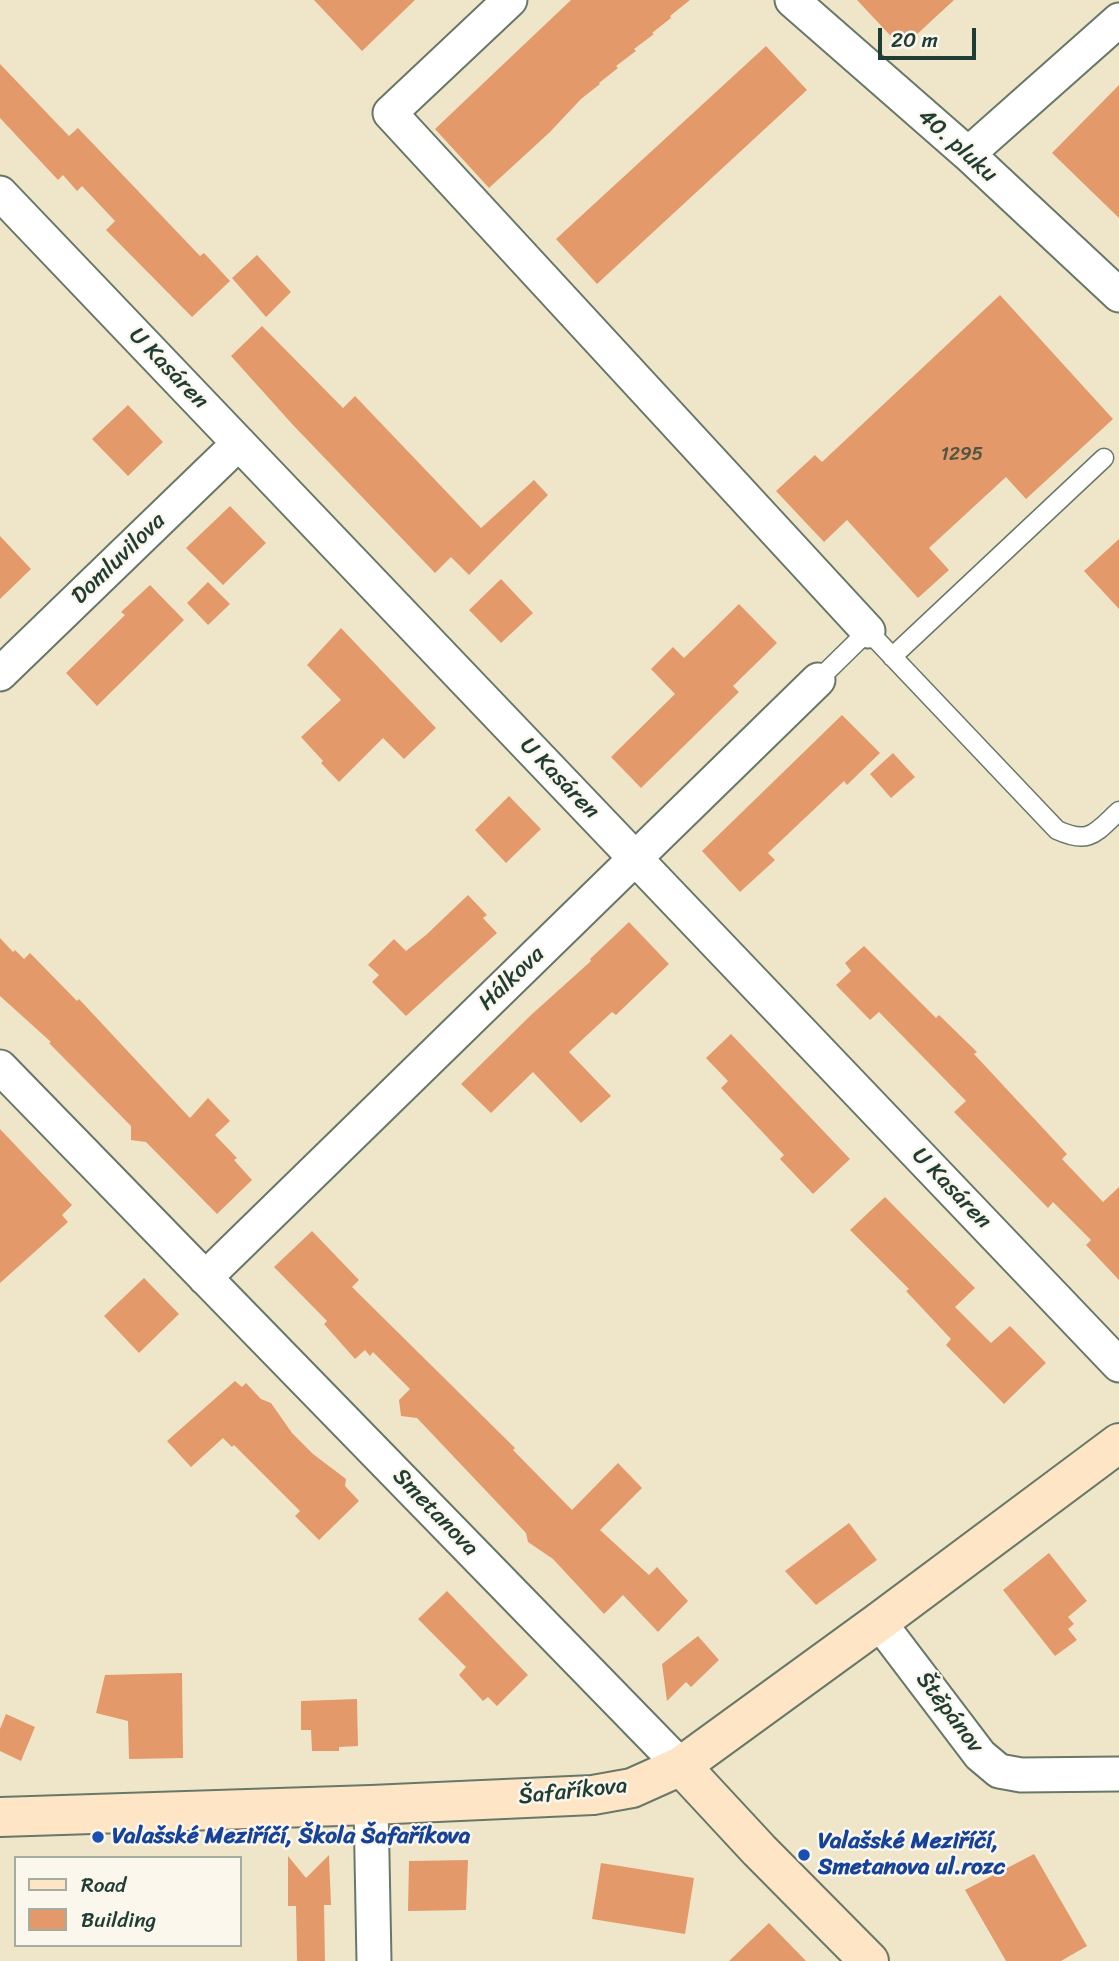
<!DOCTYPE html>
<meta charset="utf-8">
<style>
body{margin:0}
#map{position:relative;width:1119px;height:1961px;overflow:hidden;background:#efe6ca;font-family:Sriracha,sans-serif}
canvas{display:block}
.legend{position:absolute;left:14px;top:1856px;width:228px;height:91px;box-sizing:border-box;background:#fbf7ec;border:2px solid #a3ada2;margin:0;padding:9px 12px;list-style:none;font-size:21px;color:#1f3d34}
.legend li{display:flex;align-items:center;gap:14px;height:35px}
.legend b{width:35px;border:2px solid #a3ada2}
.scale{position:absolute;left:878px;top:28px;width:98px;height:32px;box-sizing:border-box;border:4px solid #1f3d34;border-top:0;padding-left:9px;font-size:21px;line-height:24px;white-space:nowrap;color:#1f3d34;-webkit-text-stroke:5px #fbf7ec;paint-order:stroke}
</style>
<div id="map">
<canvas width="1119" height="1961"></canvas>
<ul class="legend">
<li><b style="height:9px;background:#fde5c5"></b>Road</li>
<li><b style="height:19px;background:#e4996b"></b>Building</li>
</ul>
<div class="scale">20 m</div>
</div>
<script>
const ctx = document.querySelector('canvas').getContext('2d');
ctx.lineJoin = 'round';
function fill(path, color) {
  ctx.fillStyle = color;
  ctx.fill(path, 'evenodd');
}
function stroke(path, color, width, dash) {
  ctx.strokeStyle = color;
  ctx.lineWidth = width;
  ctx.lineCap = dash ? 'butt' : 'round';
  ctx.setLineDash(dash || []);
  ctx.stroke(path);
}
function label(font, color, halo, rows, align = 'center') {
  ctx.font = font + ' Sriracha,sans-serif';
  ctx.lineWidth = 5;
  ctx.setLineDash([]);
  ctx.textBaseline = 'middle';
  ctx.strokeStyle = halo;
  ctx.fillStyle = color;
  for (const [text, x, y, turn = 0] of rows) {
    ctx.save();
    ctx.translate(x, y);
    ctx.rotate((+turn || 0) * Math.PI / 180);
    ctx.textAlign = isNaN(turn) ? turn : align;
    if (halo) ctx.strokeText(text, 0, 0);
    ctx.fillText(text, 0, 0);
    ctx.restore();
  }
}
fill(new Path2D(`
 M 314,0 L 415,0 L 362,51 Z
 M 571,0 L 690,0 L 670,16 L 671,18 L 652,33 L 654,34 L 634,49 L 636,51 L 616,66 L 618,68 L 599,83 L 600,84 L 581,99 L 550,132 L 489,188 L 435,129 Z
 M 857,0 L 954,0 L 902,48 Z
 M 766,46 L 807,90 L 597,284 L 556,239 Z
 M 0,64 L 69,136 L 78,128 L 200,256 L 204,253 L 230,281 L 192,317 L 106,230 L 115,221 L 82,186 L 77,191 L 63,175 L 58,180 L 0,118 Z
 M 1119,85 L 1119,218 L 1052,153 Z
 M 257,255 L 291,292 L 266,317 L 232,278 Z
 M 1000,295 L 1113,419 L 1026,499 L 1006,477 L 929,548 L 949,570 L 918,598 L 847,520 L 824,542 L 776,491 L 815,455 L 822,462 Z
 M 262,326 L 343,408 L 355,396 L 481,528 L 534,480 L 548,495 L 469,575 L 451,557 L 435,573 L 293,425 L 231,356 Z
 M 128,405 L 163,442 L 128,476 L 92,439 Z
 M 230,506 L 266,543 L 223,585 L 186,548 Z
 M 0,536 L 31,569 L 0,599 Z
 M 1119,539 L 1119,609 L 1084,571 Z
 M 501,579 L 533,613 L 501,643 L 469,610 Z
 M 208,582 L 230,604 L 208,625 L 187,603 Z
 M 150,585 L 184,620 L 97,706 L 66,673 L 125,615 L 121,612 Z
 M 739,604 L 777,643 L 733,686 L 739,692 L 641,788 L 611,757 L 675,694 L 651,669 L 673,647 L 684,658 Z
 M 341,628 L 436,728 L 404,759 L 383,738 L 339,782 L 321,763 L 323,761 L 301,737 L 341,700 L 307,665 Z
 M 842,715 L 880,753 L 847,785 L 844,781 L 768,853 L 775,860 L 740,892 L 702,851 Z
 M 893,753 L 915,777 L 891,798 L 870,774 Z
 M 509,796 L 541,829 L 506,863 L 475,830 Z
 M 468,895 L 487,915 L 483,918 L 497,933 L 406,1016 L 372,982 L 379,975 L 368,965 L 394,939 L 406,951 L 426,935 Z
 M 629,922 L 669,964 L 616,1015 L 612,1012 L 569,1052 L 611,1096 L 581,1123 L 533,1072 L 491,1113 L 461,1084 L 531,1015 L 591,961 L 590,959 Z
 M 0,938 L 13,952 L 15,950 L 24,959 L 30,953 L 77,1001 L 79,999 L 190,1118 L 208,1098 L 230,1121 L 215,1135 L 237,1158 L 234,1160 L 252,1180 L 217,1214 L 146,1142 L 131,1140 L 131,1126 L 49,1043 L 51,1042 L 0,996 Z
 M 864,946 L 936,1018 L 939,1015 L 977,1052 L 974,1054 L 1067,1154 L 1062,1159 L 1103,1202 L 1119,1187 L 1119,1280 L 1086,1245 L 1091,1240 L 1053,1202 L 1048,1208 L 954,1112 L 966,1101 L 879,1012 L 870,1020 L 836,985 L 851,971 L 845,963 Z
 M 731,1034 L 850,1159 L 813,1194 L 780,1159 L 784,1155 L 721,1088 L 728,1081 L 706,1058 Z
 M 0,1129 L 72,1205 L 62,1215 L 68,1222 L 0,1283 Z
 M 885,1197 L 975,1288 L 955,1307 L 991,1343 L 1010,1326 L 1046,1363 L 1004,1404 L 946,1345 L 951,1339 L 906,1291 L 909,1289 L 850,1230 Z
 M 312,1231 L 359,1280 L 352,1287 L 515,1448 L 513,1450 L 572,1510 L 618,1463 L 642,1488 L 600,1530 L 649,1575 L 657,1567 L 688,1601 L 658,1632 L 623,1595 L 604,1614 L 553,1559 L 528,1542 L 526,1533 L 417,1418 L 401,1416 L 399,1400 L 410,1389 L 373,1352 L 370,1356 L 365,1350 L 355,1359 L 324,1324 L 327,1321 L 274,1267 Z
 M 144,1278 L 179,1314 L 139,1353 L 104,1316 Z
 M 235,1381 L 242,1387 L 246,1383 L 261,1399 L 271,1403 L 292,1433 L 313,1454 L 346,1479 L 345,1486 L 359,1501 L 319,1540 L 295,1516 L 300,1511 L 234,1445 L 232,1447 L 223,1438 L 191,1467 L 167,1441 Z
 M 849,1523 L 877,1560 L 816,1605 L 785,1571 Z
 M 1049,1553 L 1087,1601 L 1068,1617 L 1074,1624 L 1068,1629 L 1077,1640 L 1055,1656 L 1003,1590 Z
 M 447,1591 L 528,1675 L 497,1706 L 488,1697 L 483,1701 L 459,1675 L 466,1667 L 418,1619 Z
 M 698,1636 L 719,1660 L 691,1687 L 686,1682 L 667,1701 L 662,1664 Z
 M 182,1673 L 183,1758 L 129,1759 L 128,1721 L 96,1713 L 105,1675 Z
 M 357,1699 L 358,1746 L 339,1747 L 339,1751 L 312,1751 L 311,1730 L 301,1730 L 301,1701 Z
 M 6,1714 L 35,1727 L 21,1761 L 0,1751 L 0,1729 Z
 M 1034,1854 L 1087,1946 L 1061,1961 L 1006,1961 L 965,1890 Z
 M 329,1855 L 331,1905 L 324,1905 L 325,1961 L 297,1961 L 296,1906 L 288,1906 L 288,1856 L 306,1878 Z
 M 468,1860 L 466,1910 L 408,1911 L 409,1861 Z
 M 601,1863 L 694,1878 L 685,1934 L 592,1919 Z
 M 769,1923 L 806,1961 L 729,1961 Z`), '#e4996b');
const lane = new Path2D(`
 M 892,657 L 1104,458
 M 818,680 L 868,631 L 1057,830 C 1090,845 1095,833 1119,811`);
const street = new Path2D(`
 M 510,0 L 390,113 L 868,631
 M 792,0 L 968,154 L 1119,295
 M 968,154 L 1119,20
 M 0,193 L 1119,1365
 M 0,674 L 239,443
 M 0,1067 L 681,1766
 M 205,1278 L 818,680
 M 879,1622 L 980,1755 L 999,1771 L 1021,1775 L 1119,1774
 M 371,1805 L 374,1961`);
const secondary = new Path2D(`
 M 681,1766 L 759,1850 L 869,1961
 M 0,1817 L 371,1805 L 593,1795 L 632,1788 L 681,1766 L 879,1622 L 1119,1443`);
stroke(lane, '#687868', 21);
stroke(street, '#687868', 37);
stroke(secondary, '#687868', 42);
stroke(lane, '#fff', 18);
stroke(street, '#fff', 33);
stroke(secondary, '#fde5c5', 38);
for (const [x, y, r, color] of [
 [98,1837,7,"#1a4fb4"],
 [804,1855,7,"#1a4fb4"]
]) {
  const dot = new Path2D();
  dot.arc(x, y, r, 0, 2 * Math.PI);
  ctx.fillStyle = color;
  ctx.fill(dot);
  stroke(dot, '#fbf7ec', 2.5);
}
label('19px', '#505442', null, [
 ["1295",962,455]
]);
label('23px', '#1f3d34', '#fbf7ec', [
 ["40. pluku",957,146,42],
 ["U Kasáren",168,369,46],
 ["Domluvilova",119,559,-44],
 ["U Kasáren",559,779,46],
 ["Hálkova",512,979,-44],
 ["U Kasáren",951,1189,46],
 ["Smetanova",435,1513,46],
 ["Štěpánov",949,1713,53],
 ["Šafaříkova",573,1792,-6]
]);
label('bold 23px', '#164399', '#fbf7ec', [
 ["Valašské Meziříčí, Škola Šafaříkova",112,1837],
 ["Valašské Meziříčí,",818,1842],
 ["Smetanova ul.rozc",818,1868]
], 'left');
</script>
